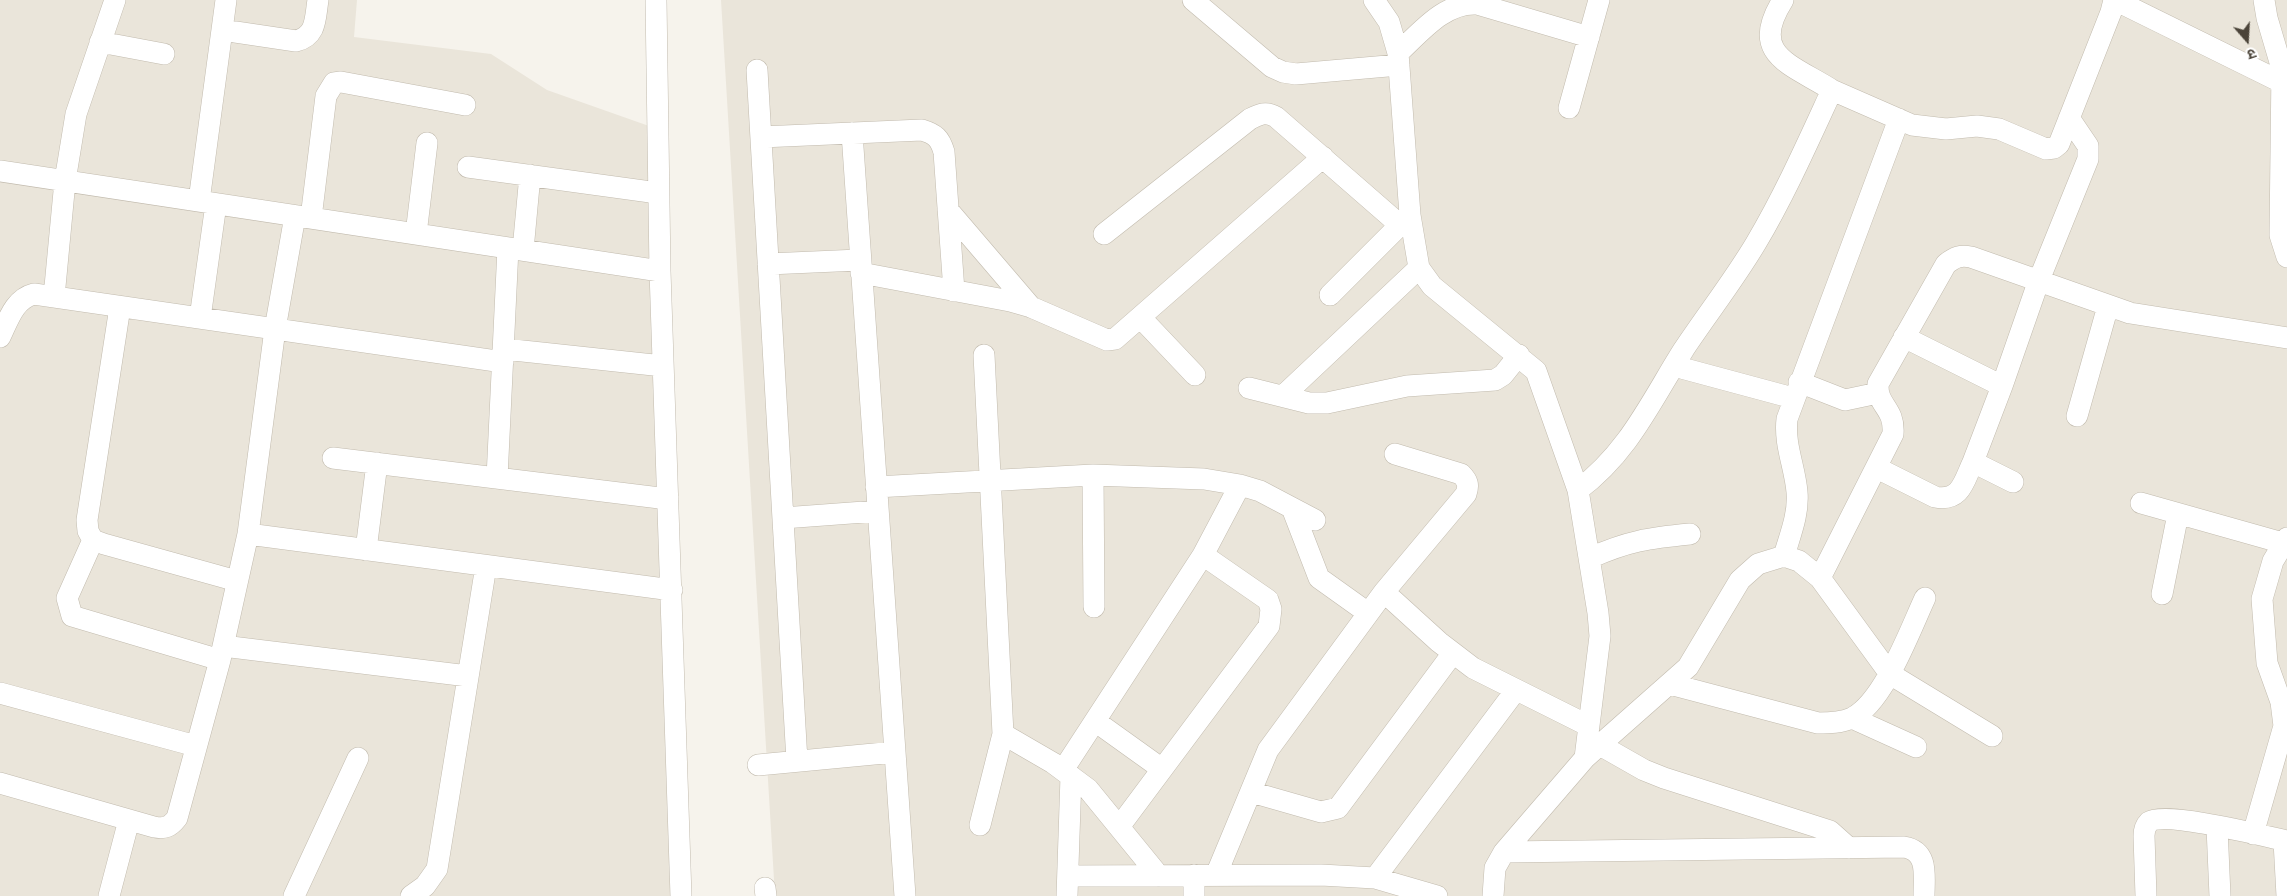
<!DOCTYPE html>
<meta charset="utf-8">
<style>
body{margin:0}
#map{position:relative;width:2287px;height:896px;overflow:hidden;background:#f6f3ec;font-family:"Noto Sans","Noto Sans Devanagari",sans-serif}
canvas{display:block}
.north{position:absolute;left:2222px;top:15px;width:50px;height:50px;-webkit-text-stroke:4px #fff;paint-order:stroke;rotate:161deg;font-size:14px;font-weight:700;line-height:20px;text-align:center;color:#4b4439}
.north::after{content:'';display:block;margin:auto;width:18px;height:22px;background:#4b4439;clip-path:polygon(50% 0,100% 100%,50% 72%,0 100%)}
</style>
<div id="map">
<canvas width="2287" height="896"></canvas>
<div class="north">उ</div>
</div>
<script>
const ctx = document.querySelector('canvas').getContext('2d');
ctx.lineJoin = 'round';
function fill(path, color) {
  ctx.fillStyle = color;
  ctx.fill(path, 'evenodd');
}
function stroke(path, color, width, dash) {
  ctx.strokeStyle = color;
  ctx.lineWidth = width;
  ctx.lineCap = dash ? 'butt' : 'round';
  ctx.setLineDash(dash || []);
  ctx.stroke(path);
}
fill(new Path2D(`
 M 0,0 L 357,0 L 354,37 L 491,54 L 547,90 L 649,126 L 675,896 L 0,896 Z
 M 721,0 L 2287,0 L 2287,896 L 775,896 Z`), '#eae5da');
const minor = new Path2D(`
 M 656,0 L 660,271 L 681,896
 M 1193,0 L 1272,67 L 1283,72 L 1296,74 L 1399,65
 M 1374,0 L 1389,22 L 1398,53 L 1410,215 L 1419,268 L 1432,286 L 1536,371 L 1578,490 L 1598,613 L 1600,636 L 1585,758
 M 2115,0 L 2283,83
 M 2264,0 L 2267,18 L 2282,69 L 2280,235 L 2287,257
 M 222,30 L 296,41 C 317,36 315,18 318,0
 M 100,42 L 164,54
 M 1398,53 C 1420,33 1444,2 1477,4 L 1589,37
 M 757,70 L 797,761
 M 1832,90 L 1912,125 L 1946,129 L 1977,126 L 1999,129 L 2046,149 L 2054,148 L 2059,144 L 2111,12 L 2114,0
 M 1569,108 L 1599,0
 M 852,133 L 905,896
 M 761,137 L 922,130 C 935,134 940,138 944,152 L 954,291
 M 468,167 L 658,193
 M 0,171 L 660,271
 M 199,201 L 226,0
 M 948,210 L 1031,307
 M 311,218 L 326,96 L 334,83 L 341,82 L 465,105
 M 416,234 L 427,143
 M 1104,234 L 1250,119 C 1260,114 1266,111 1276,117 L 1400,225 L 1410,215
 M 523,250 L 530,175
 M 768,264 L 859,260
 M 861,273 L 1010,301 L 1031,307 L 1107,340 L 1115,339 L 1323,157
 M 1330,295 L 1400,225
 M 54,297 L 65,181 L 76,114 L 115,0
 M 120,307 L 87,520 L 88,531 L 93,540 L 104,544 L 237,581
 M 200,318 L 216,204
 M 1141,318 L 1195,375
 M 0,337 C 8,321 14,299 34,294 L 503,362
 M 1904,337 L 2002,386 L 1973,462
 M 504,349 L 663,366
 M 984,355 L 1003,734 L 1053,763 L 1088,789 L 1159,876
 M 1674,366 L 1793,398
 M 1799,382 L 1845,400 L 1878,393
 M 2002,386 L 2039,280 L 2088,159 L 2088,146 L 2069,118
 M 1249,388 L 1309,403 L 1327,403 L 1407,386 L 1495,380 L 1503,375 L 1519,355
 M 1283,396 L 1419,268
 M 2077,416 L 2108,306
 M 1395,454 L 1461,474 C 1468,481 1469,485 1466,494 L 1384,592 L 1439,642 L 1473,668 L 1589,726
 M 333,458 L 668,499
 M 1877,468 L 1935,497 C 1961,502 1964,481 1973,462 L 2013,482
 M 1093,475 L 1094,607
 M 497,478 L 508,248
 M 876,487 L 1093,475 L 1204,479 L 1240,485 L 1260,491 L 1315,520
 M 1578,490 C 1629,452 1651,401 1684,349 C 1708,313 1734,280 1756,243 C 1785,194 1808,142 1832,90 C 1791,64 1748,55 1783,0
 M 2141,503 L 2283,543
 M 1292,508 L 1319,578 L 1368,613
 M 783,518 L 878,511
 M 248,534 L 672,590
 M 93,540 L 67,598 L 72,616 L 220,660
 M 366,550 L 377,463
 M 1784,556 C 1790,535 1799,514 1797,492 C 1795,467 1784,445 1787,419 L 1899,119
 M 1590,558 C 1628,541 1649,538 1690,534
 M 1820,578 L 1893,434 C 1895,407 1877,407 1878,384 L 1946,264 C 1955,257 1960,255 1971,257 L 2130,313 L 2287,338
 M 2162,594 L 2178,514
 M 223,646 L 468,676
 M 1670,684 L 1818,723 C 1829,723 1841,723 1852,718 C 1884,702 1910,630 1925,598
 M 0,693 L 196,746
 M 1852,718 L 1916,747
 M 1095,721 L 1162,769
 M 1600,745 L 1644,770 L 1664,778 L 1830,831 L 1849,848
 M 758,765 L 895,752
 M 1063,770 L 1203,555 L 1240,485
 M 0,783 L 154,827 C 165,829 170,827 177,818 L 220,660 L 248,534 L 275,329 L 295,216
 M 1251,792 L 1321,812 L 1338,808 L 1453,653
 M 980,825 L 1003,734
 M 1119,827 L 1269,626 L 1271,609 L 1268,600 L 1203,555
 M 2217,827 L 2220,896
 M 2253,834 L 2284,726 L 2281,702 L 2267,663 L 2262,599 L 2273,561 L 2287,538
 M 2284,841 L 2287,896
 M 1504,852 L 1904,847 C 1929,851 1924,876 1924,896
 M 1194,875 L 1194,896
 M 1216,875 L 1268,750 L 1384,592
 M 1068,876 L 1321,875 L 1375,878 L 1437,896
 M 1375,878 L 1516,690
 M 765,888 L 766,896
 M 109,896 L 129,820
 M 294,896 L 358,758
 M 411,896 L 425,886 L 437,869 L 486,566
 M 1067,896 L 1071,776
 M 1493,896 L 1495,868 L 1504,852 L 1585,758 L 1688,667 L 1740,580 L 1758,564 L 1784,556 L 1799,561 L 1820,578 L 1890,674 L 1992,736
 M 2146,896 L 2144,836 C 2144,831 2145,826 2149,822 C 2165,811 2264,836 2287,841`);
stroke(minor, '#c2bbae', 22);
stroke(minor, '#fff', 21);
</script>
